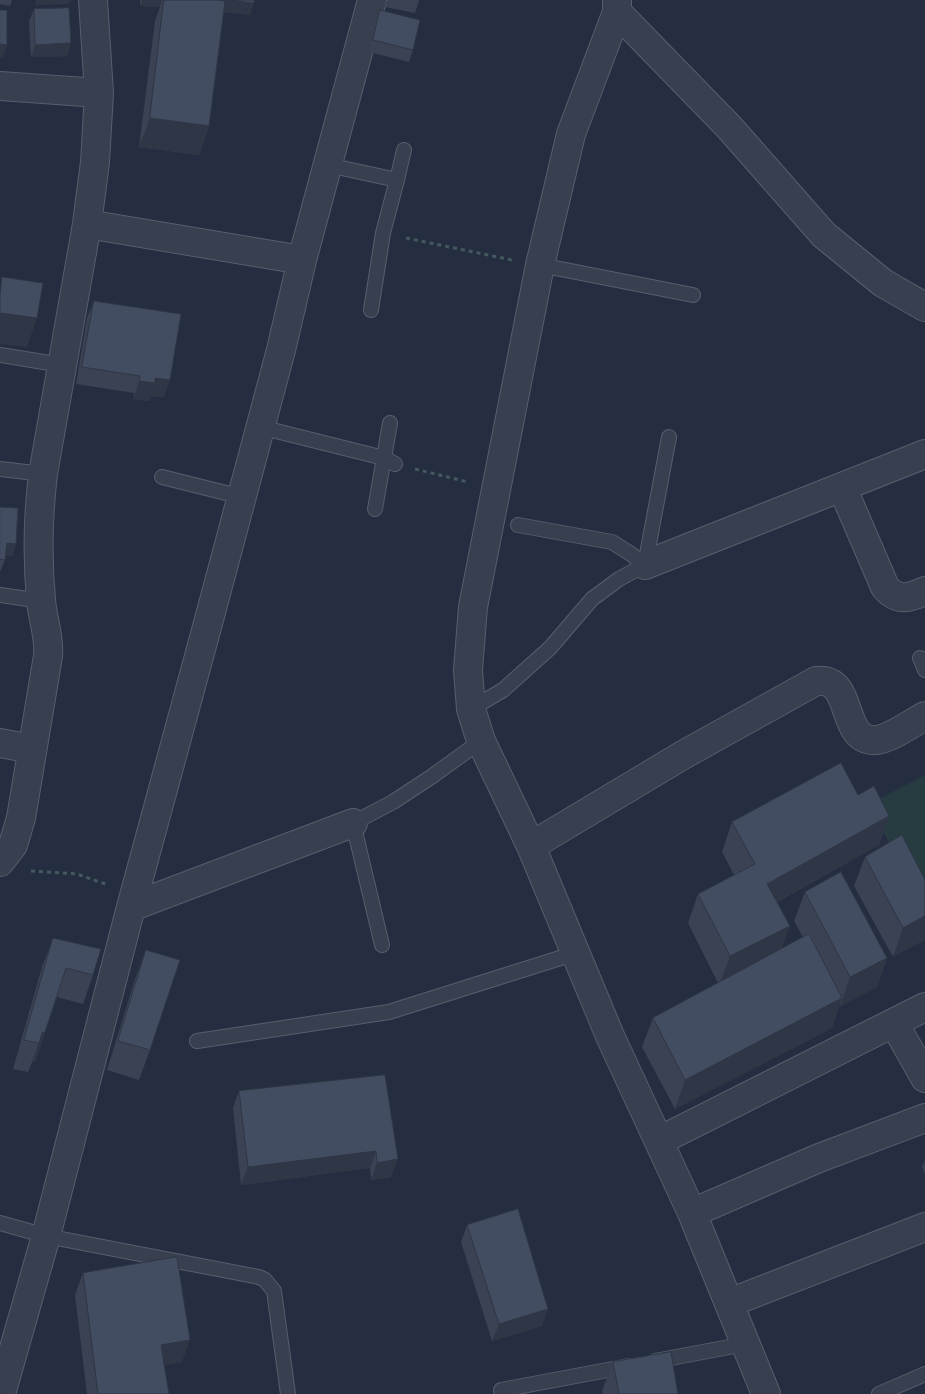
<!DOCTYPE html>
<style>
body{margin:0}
canvas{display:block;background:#242e40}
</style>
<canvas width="925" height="1394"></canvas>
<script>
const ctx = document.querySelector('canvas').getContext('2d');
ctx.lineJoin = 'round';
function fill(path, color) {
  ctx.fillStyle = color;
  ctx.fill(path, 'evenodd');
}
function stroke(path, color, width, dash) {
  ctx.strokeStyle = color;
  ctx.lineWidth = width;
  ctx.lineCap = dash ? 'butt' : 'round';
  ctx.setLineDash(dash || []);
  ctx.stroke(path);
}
fill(new Path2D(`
 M 925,775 L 925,905 L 868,805 Z`), '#263c41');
const lane = new Path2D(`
 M 328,165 L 397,180 L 383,233 L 371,310
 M 397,180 L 404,150
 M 540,265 L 693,295
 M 0,355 L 62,365
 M 260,427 L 384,458 L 395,464
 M 0,469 L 43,474
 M 162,477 L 242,497
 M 375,509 L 390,423
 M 518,525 L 612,542 L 631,554 L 645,565
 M 645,565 L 669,437
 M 0,595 L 41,601
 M 920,658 L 925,670
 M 471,709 L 503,690 L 550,648 L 592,599 L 619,579 L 645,565
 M 382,945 L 353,823 L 393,802 L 431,777 L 481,741
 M 197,1041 L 389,1012 L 576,953
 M 0,1223 L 46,1236 L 259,1277 L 265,1280 L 274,1291 L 288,1394
 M 655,1361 L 745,1344
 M 502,1394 L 501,1390 L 629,1366
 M 879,1394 L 925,1374`);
const street = new Path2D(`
 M 617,0 L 617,12 L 729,127 L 824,235 L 883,283 L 925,307
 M 617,12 L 571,134 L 540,265 L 473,607 L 468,670 L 471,709 L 481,741 L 531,846 L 610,1036 L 692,1213 L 766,1394
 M 0,86 L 99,93
 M 87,224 L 302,260
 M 842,487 L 885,587 C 898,602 909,598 925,591
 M 645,565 L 925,454
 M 0,743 L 32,749
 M 531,846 L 683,755 L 816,681 C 856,676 838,742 876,740 C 890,739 912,723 925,716
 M 0,862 L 13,845 L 21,818 L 48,656 C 50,636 42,619 41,599 C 37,557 38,516 43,474 L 87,224 L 95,162 L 99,93 L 93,0
 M 131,907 L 353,823
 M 894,1023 L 925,1078
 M 659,1141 L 925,1007
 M 692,1213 L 819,1158 L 925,1118
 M 729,1303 L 925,1227
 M 1,1394 L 46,1236 L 131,907 L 207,627 L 281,350 L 302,260 L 372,0`);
stroke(lane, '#565e6e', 16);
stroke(street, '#565e6e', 30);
stroke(new Path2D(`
 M 406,238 L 512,260
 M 415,469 L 468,482
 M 31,871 L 77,874 L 108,885`), '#44595e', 3, [4, 4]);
stroke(lane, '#384050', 14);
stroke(street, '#384050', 28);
fill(new Path2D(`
 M 0,0 L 12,0 L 10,6 L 0,4 Z
 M 140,0 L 254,0 L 250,15 L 224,12 L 209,126 L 199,155 L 139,147 L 155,21 L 160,7 L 140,6 Z
 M 387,0 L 419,0 L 415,13 L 385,7 Z
 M 34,9 L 71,43 L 67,56 L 31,57 L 29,21 Z
 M 380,10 L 413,50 L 409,62 L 369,52 L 375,23 Z
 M 94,301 L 164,397 L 151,396 L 149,401 L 133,399 L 134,393 L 76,384 L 87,318 Z
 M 0,507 L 16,544 L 12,556 L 5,555 L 5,560 L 0,572 Z
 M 858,795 L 889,816 L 879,845 L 777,902 L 782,949 L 803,937 L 794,921 L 805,892 L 887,958 L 877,987 L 839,1006 L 832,1028 L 675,1109 L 642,1047 L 653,1018 L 718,983 L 688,923 L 698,894 L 734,875 L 722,852 L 732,822 Z
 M 865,857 L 925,880 L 893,957 L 854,886 Z
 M 53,938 L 93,975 L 83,1004 L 57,997 L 35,1062 L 32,1062 L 28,1072 L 13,1069 L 42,967 Z
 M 146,950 L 150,1050 L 139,1080 L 107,1070 L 135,979 Z
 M 385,1075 L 391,1177 L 371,1180 L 370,1168 L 241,1185 L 233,1108 L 239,1091 Z
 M 925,1160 L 925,1174 L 922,1167 Z
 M 467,1225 L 542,1326 L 492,1341 L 461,1242 Z
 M 83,1273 L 182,1362 L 164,1365 L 169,1394 L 87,1394 L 75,1295 Z
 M 613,1362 L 678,1394 L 603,1394 L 602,1391 Z`), '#3a4254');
fill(new Path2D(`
 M 36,0 L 71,0 L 70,4 L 35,5 Z
 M 142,0 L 162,0 L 160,7 L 140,6 Z
 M 206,0 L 230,0 L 254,3 L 250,15 L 203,10 Z
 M 71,43 L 67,56 L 31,57 L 35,45 Z
 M 0,44 L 7,45 L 3,57 L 0,57 Z
 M 150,118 L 209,126 L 199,155 L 139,147 Z
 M 0,313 L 37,318 L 27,347 L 0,344 Z
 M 155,378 L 170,380 L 164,397 L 151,396 L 149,401 L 133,399 L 139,381 Z
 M 7,543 L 16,544 L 12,556 L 3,555 Z
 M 889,816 L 879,845 L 756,913 L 767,884 Z
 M 925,916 L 925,940 L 893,957 L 903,928 Z
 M 790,926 L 779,955 L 719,985 L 730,956 Z
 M 887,958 L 877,987 L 840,1007 L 850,977 Z
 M 842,998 L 832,1028 L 675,1109 L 685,1080 Z
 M 45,1032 L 35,1062 L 32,1062 L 42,1033 Z
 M 376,1151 L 370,1168 L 241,1185 L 248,1167 Z
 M 398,1159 L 391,1177 L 371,1180 L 377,1163 Z
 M 548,1309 L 542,1326 L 492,1341 L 499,1324 Z
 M 190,1340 L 182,1362 L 153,1367 L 161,1345 Z`), '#2f3645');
const building = new Path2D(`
 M 164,0 L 217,0 L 225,1 L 209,126 L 150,118 Z
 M 230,0 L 254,0 L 254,3 Z
 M 69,8 L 71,43 L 35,45 L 34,9 Z
 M 0,10 L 7,10 L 7,45 L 0,44 Z
 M 380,10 L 420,20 L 413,50 L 373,40 Z
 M 2,277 L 43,283 L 37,318 L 0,313 L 0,295 Z
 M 94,301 L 181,314 L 170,380 L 155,378 L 155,383 L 139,381 L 140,376 L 82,367 Z
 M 0,507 L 18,508 L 16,544 L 7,543 L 5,560 L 0,559 Z
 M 841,763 L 858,795 L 874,786 L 889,816 L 767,884 L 790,926 L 730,956 L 698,894 L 755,864 L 732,822 Z
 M 902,835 L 925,880 L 925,916 L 903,928 L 865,857 Z
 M 841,872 L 887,958 L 850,977 L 805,892 Z
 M 809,934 L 842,998 L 685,1080 L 653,1018 Z
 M 53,938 L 101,949 L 93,975 L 66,968 L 45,1032 L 42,1033 L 39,1043 L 24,1040 Z
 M 146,950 L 180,960 L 150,1050 L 118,1041 Z
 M 385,1075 L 398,1159 L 377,1163 L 376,1151 L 248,1167 L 239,1091 Z
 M 518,1209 L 548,1309 L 499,1324 L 467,1225 Z
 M 177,1257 L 190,1340 L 161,1345 L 169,1394 L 98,1394 L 83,1273 Z
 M 671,1352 L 678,1394 L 619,1394 L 613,1362 Z`);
fill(building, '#434d62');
stroke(building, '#2f3645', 1);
</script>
